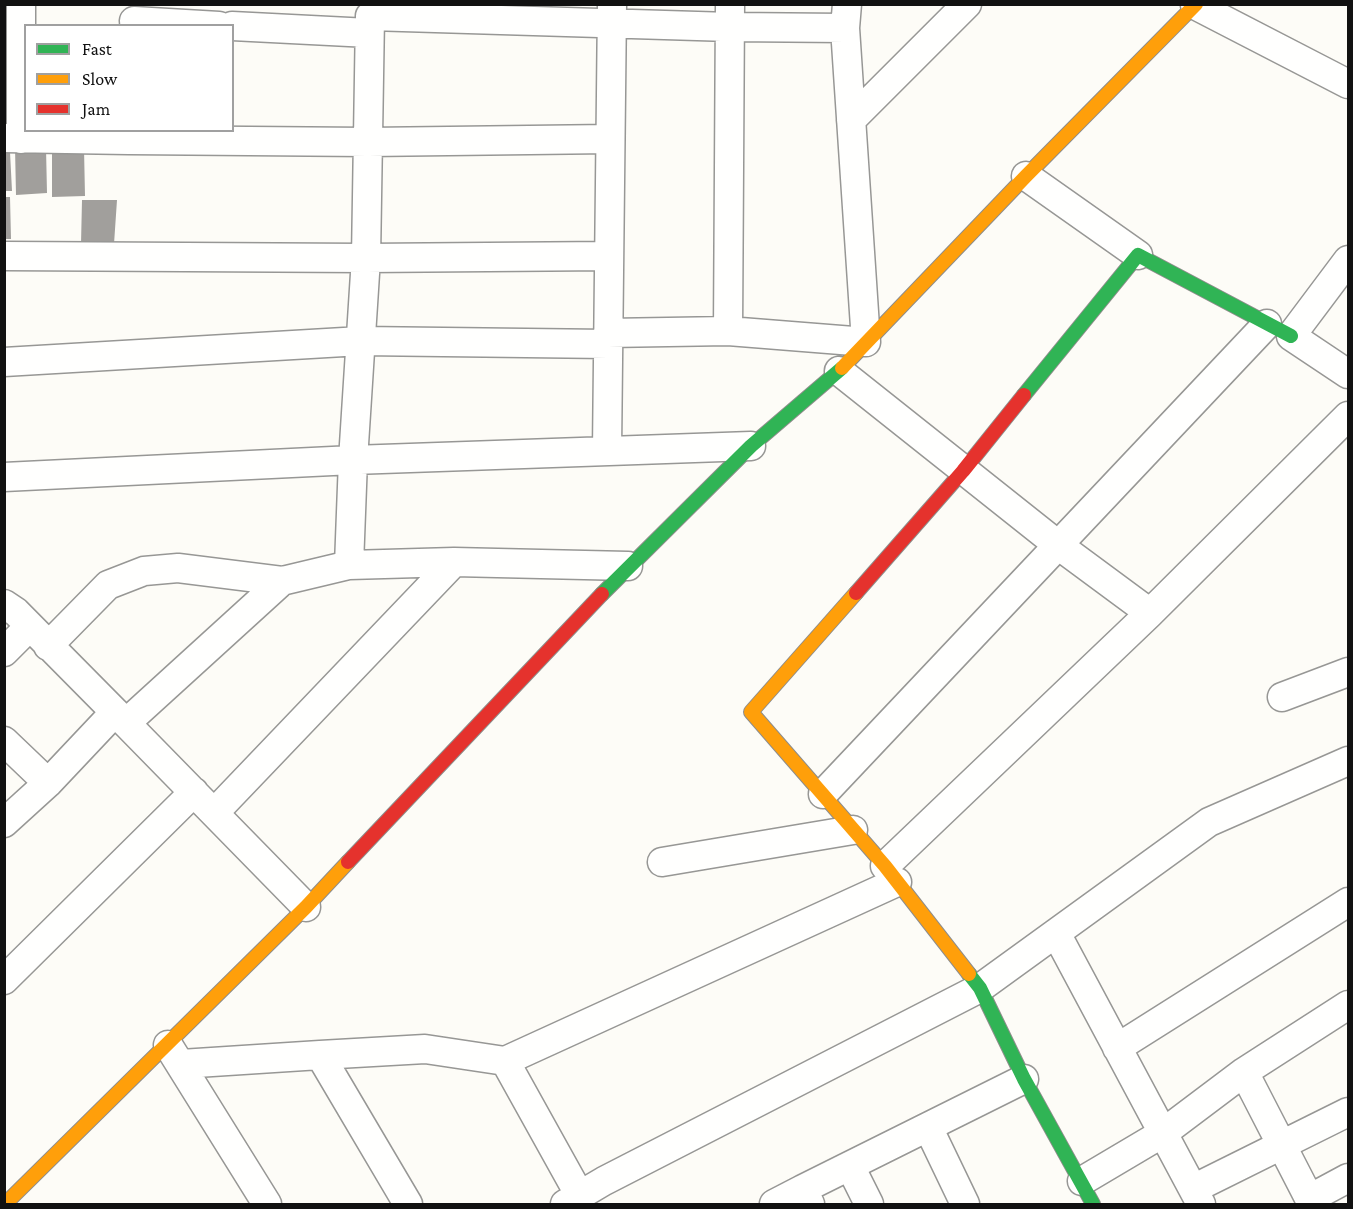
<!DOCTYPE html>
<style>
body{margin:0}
#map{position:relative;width:1353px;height:1209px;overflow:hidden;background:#fdfcf7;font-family:"Crimson Pro",serif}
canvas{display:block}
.frame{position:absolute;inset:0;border:6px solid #111;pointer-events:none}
.legend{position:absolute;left:24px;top:24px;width:210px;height:108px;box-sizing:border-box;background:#fff;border:2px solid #a0a0a0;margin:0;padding:8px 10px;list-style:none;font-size:18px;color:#111}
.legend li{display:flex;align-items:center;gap:12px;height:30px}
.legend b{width:30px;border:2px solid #a0a0a0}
</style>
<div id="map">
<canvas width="1353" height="1209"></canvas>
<div class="frame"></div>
<ul class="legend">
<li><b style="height:8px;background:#30b455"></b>Fast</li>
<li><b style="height:8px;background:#ff9f0a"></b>Slow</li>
<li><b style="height:8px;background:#e5322d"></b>Jam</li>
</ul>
</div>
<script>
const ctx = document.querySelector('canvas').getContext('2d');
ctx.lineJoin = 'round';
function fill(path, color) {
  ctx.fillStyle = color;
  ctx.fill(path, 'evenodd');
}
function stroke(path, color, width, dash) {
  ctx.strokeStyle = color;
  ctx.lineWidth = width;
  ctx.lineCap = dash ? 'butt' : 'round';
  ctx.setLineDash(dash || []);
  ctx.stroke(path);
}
fill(new Path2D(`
 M 15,147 L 46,148 L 47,193 L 16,195 Z
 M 52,148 L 84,148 L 85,196 L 52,197 Z
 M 4,151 L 10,152 L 12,191 L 4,191 Z
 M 4,197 L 10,197 L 11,239 L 4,239 Z
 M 82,200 L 117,200 L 114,244 L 81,244 Z`), '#a19f9c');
const street = new Path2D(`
 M 21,4 L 21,139
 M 730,4 L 728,331 L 866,342 L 845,28 L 847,4
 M 1195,5 L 1348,84
 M 134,21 L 219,26
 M 232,26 L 369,33
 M 851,120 L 967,4
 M 129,130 L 129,140 L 368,142 L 610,139
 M 4,138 L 129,140
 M 1026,176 L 1138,255
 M 4,256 L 366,258 L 609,256
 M 1348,260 L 1291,336 L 1348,374
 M 608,333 L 728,331
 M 4,362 L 361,341 L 608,344
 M 839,371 L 1058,545 L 1150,613 L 1348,416
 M 607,450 L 612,5
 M 4,477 L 353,460 L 751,446
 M 628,566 L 454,562 L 349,565 L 353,460 L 366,258 L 370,16 L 730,27 L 845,28
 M 4,604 L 16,612 L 115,712
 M 48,646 L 108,585 L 144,571 L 178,568 L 282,581
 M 4,652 L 29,627
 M 1282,697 L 1348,672
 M 126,723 L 282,581 L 349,565
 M 4,741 L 48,783
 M 823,794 L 1267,324
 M 214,813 L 454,562
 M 4,823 L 48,783 L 115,712 L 306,907
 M 662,862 L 853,830
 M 885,866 L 1150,613
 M 1056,933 L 1201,1204
 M 4,980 L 194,792
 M 168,1045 L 267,1204
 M 1117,1048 L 1348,902
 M 181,1064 L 320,1055
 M 1244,1072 L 1312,1204
 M 928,1127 L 965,1204
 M 850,1166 L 869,1204
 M 1082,1181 L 1163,1133 L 1244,1072 L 1348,1005
 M 1193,1189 L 1348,1112
 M 580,1196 L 505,1061 L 897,882
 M 1309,1199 L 1348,1178
 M 408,1204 L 320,1055 L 425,1049 L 505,1061
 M 565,1204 L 604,1181 L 980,988 L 1209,822 L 1348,761
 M 774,1204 L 803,1189
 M 810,1204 L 803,1189 L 1024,1079`);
const fast = new Path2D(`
 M 1024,395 L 1138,255 L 1291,336
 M 602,594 L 751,446 L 842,368
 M 969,974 L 980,988 L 1024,1079 L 1093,1204`);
const slow = new Path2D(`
 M 842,368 L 1026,176 L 1196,4
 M 856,593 L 751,712 L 885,866 L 969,974
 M 5,1204 L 306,907 L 348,862`);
const jam = new Path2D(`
 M 856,593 L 963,471 L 1024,395
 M 348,862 L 602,594`);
stroke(street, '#979795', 31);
stroke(fast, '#8e8d8b', 16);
stroke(slow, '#8e8d8b', 16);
stroke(jam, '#8e8d8b', 16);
stroke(street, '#fffffe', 28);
stroke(fast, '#30b455', 14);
stroke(slow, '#ff9f0a', 14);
stroke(jam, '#e5322d', 14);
</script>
